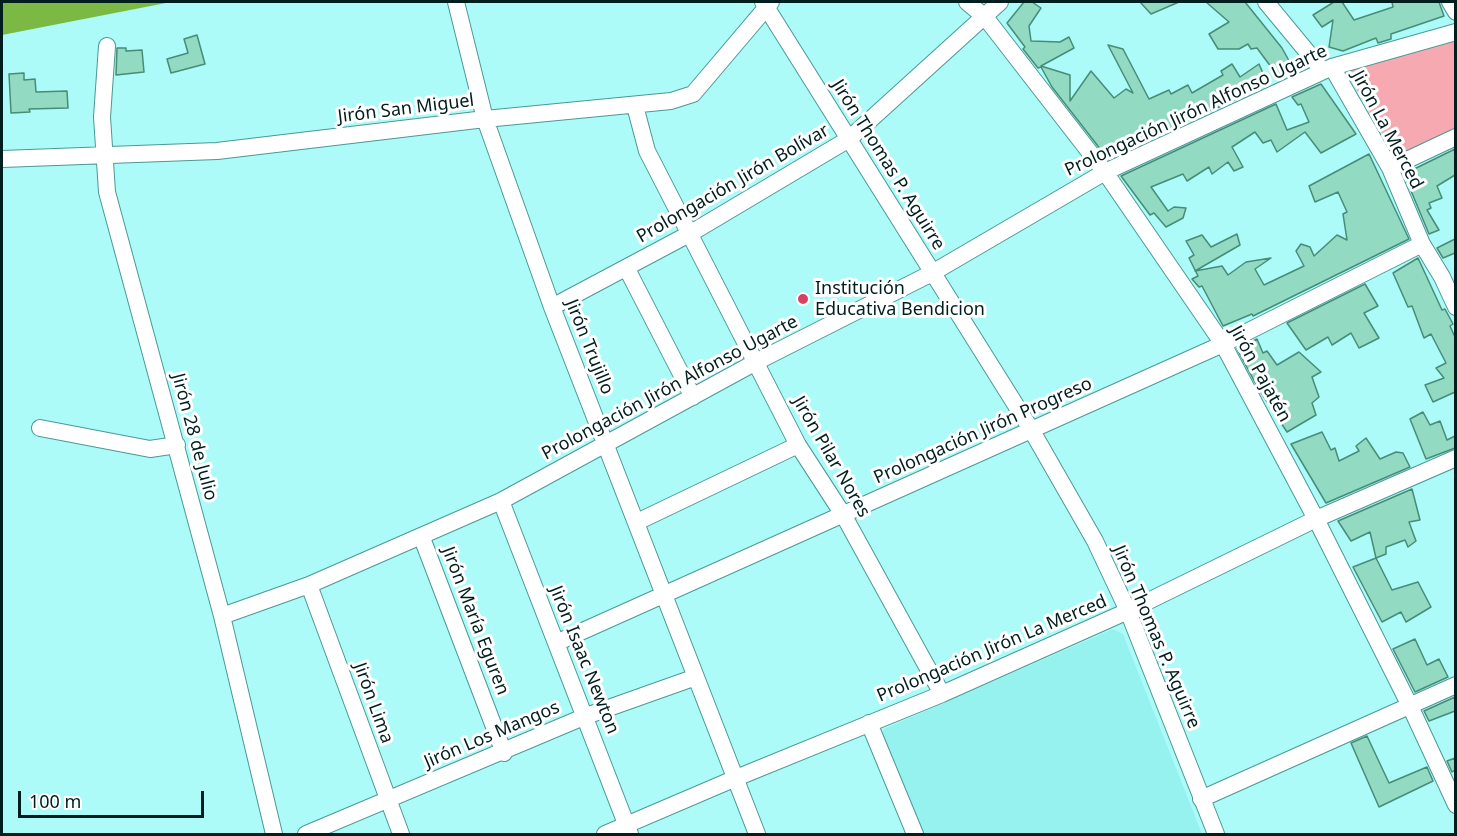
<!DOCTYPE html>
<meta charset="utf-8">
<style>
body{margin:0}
#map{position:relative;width:1457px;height:836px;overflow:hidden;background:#acfbf8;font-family:"Noto Sans",sans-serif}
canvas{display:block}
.frame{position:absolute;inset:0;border:3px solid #001e1d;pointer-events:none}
.scale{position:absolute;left:18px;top:791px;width:186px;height:27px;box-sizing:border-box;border:3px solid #001e1d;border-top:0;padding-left:8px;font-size:18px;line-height:21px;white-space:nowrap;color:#001e1d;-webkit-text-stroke:4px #fff;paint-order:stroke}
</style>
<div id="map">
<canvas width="1457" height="836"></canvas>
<div class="frame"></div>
<div class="scale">100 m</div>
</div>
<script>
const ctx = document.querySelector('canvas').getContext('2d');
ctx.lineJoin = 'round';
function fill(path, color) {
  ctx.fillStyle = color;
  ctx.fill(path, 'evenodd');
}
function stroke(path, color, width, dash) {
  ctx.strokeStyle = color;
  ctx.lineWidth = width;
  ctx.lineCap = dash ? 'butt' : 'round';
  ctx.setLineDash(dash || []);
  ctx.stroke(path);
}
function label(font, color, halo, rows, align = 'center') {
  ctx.font = font + ' "Noto Sans",sans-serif';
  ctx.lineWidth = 6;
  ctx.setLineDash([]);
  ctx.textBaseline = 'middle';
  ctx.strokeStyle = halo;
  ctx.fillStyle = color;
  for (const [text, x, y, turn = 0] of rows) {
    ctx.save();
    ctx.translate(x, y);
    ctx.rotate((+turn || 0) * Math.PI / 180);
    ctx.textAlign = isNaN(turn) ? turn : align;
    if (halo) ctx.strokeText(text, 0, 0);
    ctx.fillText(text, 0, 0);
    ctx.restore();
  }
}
fill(new Path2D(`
 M 1113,629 L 1123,634 L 1202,834 L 923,834 L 880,737 L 884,729 Z`), '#96f2ee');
fill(new Path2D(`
 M 1455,40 L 1455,131 L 1396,158 L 1346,71 Z`), '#f6a9b1');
fill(new Path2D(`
 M 2,2 L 171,2 L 2,35 Z`), '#7cb844');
const building = new Path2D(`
 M 1024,2 L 1032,2 L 1041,8 L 1029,26 L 1031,41 L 1060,42 L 1069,37 L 1074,48 L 1041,66 L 1070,75 L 1070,101 L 1091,71 L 1114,98 L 1126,89 L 1133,93 L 1108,45 L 1123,49 L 1149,99 L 1169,90 L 1171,94 L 1188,85 L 1192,93 L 1223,75 L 1221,71 L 1232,64 L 1240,77 L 1259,64 L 1266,80 L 1247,88 L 1249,91 L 1231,102 L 1185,121 L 1108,159 L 1052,87 L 1041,67 L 1038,68 L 1023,49 L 1025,47 L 1007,23 Z
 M 1140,2 L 1179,2 L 1151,14 Z
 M 1206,2 L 1245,2 L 1282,48 L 1293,68 L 1277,75 L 1257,48 L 1251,49 L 1248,44 L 1239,49 L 1218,49 L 1209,34 L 1229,22 Z
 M 1334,2 L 1342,2 L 1354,20 L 1393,7 L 1392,2 L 1439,2 L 1444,16 L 1391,34 L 1391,39 L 1378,43 L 1376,38 L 1343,51 L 1329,47 L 1333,20 L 1322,27 L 1313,15 Z
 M 197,35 L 205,64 L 171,73 L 167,59 L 188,53 L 184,39 Z
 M 117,48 L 126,48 L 126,51 L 142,50 L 144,72 L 116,75 Z
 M 24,73 L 24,80 L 35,79 L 36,92 L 67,91 L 68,108 L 29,109 L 30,112 L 11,113 L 9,74 Z
 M 1321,84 L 1356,134 L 1321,153 L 1305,132 L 1277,152 L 1271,140 L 1263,143 L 1255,132 L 1232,147 L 1243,167 L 1234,171 L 1228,162 L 1212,174 L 1209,167 L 1187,181 L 1183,174 L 1151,187 L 1168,211 L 1174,207 L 1186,208 L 1183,218 L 1166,227 L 1154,213 L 1150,215 L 1121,176 L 1276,104 L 1287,130 L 1309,122 L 1301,104 L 1298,105 L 1292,97 Z
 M 1455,149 L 1455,175 L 1437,186 L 1442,198 L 1429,203 L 1431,208 L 1427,210 L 1439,230 L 1429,234 L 1404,174 Z
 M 1369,154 L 1409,239 L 1253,316 L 1252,314 L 1223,326 L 1202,286 L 1199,287 L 1192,279 L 1198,276 L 1189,258 L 1194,255 L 1186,241 L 1202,235 L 1211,247 L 1237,234 L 1240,245 L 1195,271 L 1222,266 L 1228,275 L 1246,262 L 1271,258 L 1255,269 L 1264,285 L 1304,266 L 1296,251 L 1301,244 L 1310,247 L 1314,256 L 1337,235 L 1347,240 L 1343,214 L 1347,212 L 1338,192 L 1315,202 L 1309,186 Z
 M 1455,239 L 1455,253 L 1443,258 L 1437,248 Z
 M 1418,258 L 1442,310 L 1445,309 L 1453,324 L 1450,326 L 1455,337 L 1455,392 L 1433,402 L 1425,385 L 1444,378 L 1436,368 L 1446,363 L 1431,334 L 1424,338 L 1412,306 L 1408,307 L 1393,273 Z
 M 1365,284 L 1378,306 L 1364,313 L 1379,338 L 1359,348 L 1351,333 L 1332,345 L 1328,337 L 1306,350 L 1287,323 Z
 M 1257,339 L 1263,353 L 1267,351 L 1277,365 L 1299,352 L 1321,372 L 1312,377 L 1319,397 L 1312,403 L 1316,415 L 1287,432 L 1258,388 L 1237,349 Z
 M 1423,412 L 1430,425 L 1440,421 L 1447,440 L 1455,436 L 1455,448 L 1426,459 L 1410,419 Z
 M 1322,432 L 1331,450 L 1335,448 L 1339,461 L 1359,451 L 1356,446 L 1366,438 L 1380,459 L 1396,452 L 1403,453 L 1410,467 L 1326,503 L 1291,444 Z
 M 1412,489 L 1420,520 L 1409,522 L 1416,541 L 1408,547 L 1405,540 L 1386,547 L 1386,554 L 1376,558 L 1370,532 L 1351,541 L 1338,521 Z
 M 1376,558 L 1392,590 L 1418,582 L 1431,607 L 1406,622 L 1401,612 L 1382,622 L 1353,567 Z
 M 1415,639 L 1427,665 L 1439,659 L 1448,677 L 1415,692 L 1393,649 Z
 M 1455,697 L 1455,711 L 1429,721 L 1424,711 Z
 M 1367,736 L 1389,783 L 1427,767 L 1433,781 L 1379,807 L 1351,743 Z
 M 1455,758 L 1455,770 L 1452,772 L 1447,761 Z`);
fill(building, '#93dac3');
stroke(building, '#468c77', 1.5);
const minor = new Path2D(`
 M 456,2 L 485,119 L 552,307 L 757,834
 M 763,2 L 1032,431 L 1095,541 L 1128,611 L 1216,834
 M 967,2 L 985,17 L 1105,172 L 1223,344 L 1316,519 L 1410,706 L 1456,805
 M 1266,2 L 1323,71
 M 1450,2 L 1456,12
 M 107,46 L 102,117 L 107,192 L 222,616 L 274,834
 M 1332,67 L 1390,168 L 1422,244 L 1442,277 L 1456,307
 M 635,106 L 647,151 L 798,445 L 844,516 L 942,694
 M 2,159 L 217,151 L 485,119 L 671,101 L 693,94 L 771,2
 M 1390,168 L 1456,137
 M 627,269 L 693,397
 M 552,307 L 691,233 L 849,139 L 1000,2
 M 40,428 L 150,449 L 177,445
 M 501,501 L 630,834
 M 637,522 L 798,445
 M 422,538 L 504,753
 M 309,585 L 401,834
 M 222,616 L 309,585 L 501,501 L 756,362 L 932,273 L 1105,172 L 1332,67 L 1456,32
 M 556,643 L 1223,344 L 1422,244
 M 869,723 L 915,834
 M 1201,799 L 1456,685
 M 306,834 L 586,716 L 696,677
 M 605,834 L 736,778 L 942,694 L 1128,611 L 1316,519 L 1456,458`);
stroke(minor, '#4a9996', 18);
stroke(minor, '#fff', 16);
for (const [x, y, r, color] of [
 [803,299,6,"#d44462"]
]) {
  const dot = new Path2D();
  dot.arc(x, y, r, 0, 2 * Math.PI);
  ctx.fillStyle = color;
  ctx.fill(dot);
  stroke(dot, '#fff', 2);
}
label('18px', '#001e1d', '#fff', [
 ["Jirón San Miguel",406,109,-7],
 ["Prolongación Jirón Alfonso Ugarte",1196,111,-25],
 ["Jirón La Merced",1387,130,62],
 ["Jirón Thomas P. Aguirre",888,165,58],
 ["Prolongación Jirón Bolívar",733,184,-30],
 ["Jirón Trujillo",589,347,68],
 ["Jirón Pajatén",1260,374,61],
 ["Prolongación Jirón Alfonso Ugarte",670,388,-28],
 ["Prolongación Jirón Progreso",983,431,-24],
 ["Jirón 28 de Julio",194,437,75],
 ["Jirón Pilar Nores",831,457,60],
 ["Jirón María Eguren",475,621,69],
 ["Jirón Thomas P. Aguirre",1156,637,67],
 ["Prolongación Jirón La Merced",992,649,-23],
 ["Jirón Isaac Newton",584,660,68],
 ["Jirón Lima",373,703,70],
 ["Jirón Los Mangos",492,735,-23]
]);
label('18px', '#001e1d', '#fff', [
 ["Institución",815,289],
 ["Educativa Bendicion",815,310]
], 'left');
</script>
